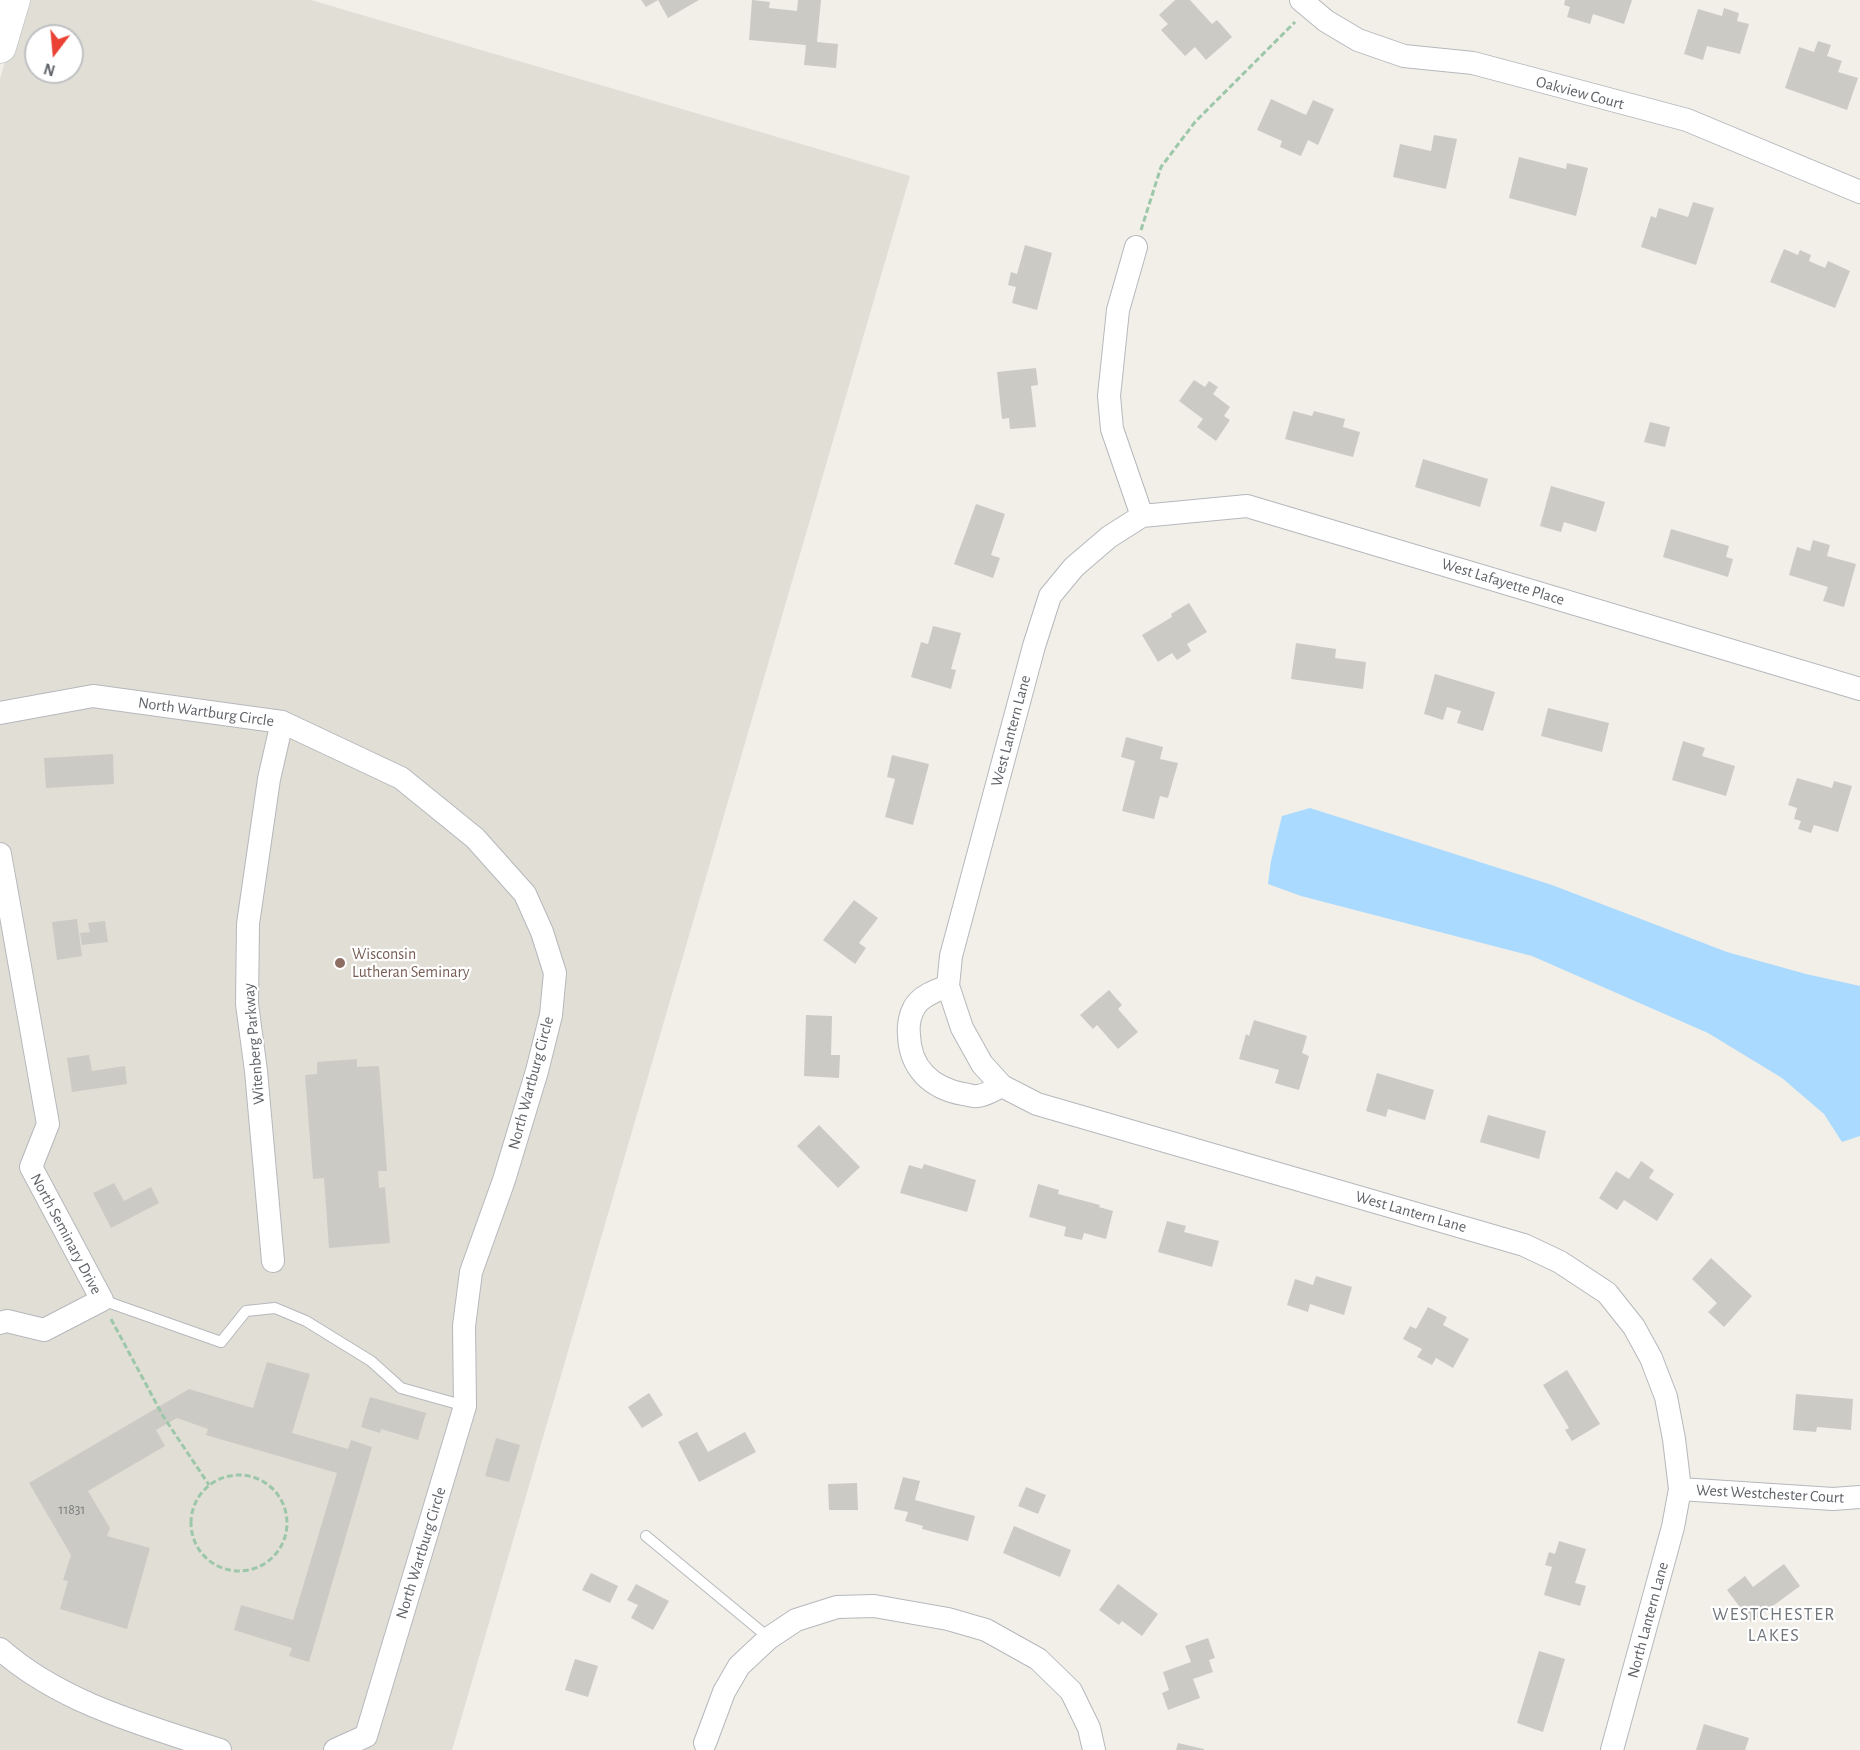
<!DOCTYPE html>
<style>
body{margin:0}
#map{position:relative;width:1860px;height:1750px;overflow:hidden;background:#f1efe8;font-family:"Alegreya Sans",sans-serif}
canvas{display:block}
.north{position:absolute;left:24px;top:24px;width:60px;height:60px;box-sizing:border-box;background:#fff;border:2px solid #bfc1c3;border-radius:50%;rotate:196deg;font-size:16px;font-weight:700;line-height:24px;text-align:center;color:#5f6368}
.north::after{content:'';display:block;margin:auto;width:21px;height:27px;background:#ea4335;clip-path:polygon(50% 0,100% 100%,50% 72%,0 100%)}
</style>
<div id="map">
<canvas width="1860" height="1750"></canvas>
<div class="north">N</div>
</div>
<script>
const ctx = document.querySelector('canvas').getContext('2d');
ctx.lineJoin = 'round';
function fill(path, color) {
  ctx.fillStyle = color;
  ctx.fill(path, 'evenodd');
}
function stroke(path, color, width, dash) {
  ctx.strokeStyle = color;
  ctx.lineWidth = width;
  ctx.lineCap = dash ? 'butt' : 'round';
  ctx.setLineDash(dash || []);
  ctx.stroke(path);
}
function label(font, color, halo, rows, align = 'center') {
  ctx.font = font + ' "Alegreya Sans",sans-serif';
  ctx.lineWidth = 4.5;
  ctx.setLineDash([]);
  ctx.textBaseline = 'middle';
  ctx.strokeStyle = halo;
  ctx.fillStyle = color;
  for (const [text, x, y, turn = 0] of rows) {
    ctx.save();
    ctx.translate(x, y);
    ctx.rotate((+turn || 0) * Math.PI / 180);
    ctx.textAlign = isNaN(turn) ? turn : align;
    if (halo) ctx.strokeText(text, 0, 0);
    ctx.fillText(text, 0, 0);
    ctx.restore();
  }
}
fill(new Path2D(`
 M 23,0 L 311,0 L 910,176 L 452,1750 L 0,1750 L 0,79 ZM 36,36 L 72,36 L 72,72 L 36,72 Z`), '#e1ded6');
fill(new Path2D(`
 M 1310,808 L 1552,885 L 1727,952 L 1806,974 L 1860,986 L 1860,1136 L 1842,1142 L 1824,1114 L 1782,1078 L 1708,1033 L 1532,956 L 1301,896 L 1268,884 L 1271,861 L 1282,816 Z`), '#aadaff');
fill(new Path2D(`
 M 641,0 L 699,0 L 668,18 L 658,0 L 646,7 Z
 M 752,0 L 770,2 L 769,8 L 797,11 L 798,0 L 821,0 L 817,42 L 838,44 L 836,68 L 804,65 L 806,45 L 749,40 Z
 M 1175,0 L 1190,0 L 1212,24 L 1217,20 L 1232,37 L 1206,60 L 1195,47 L 1185,56 L 1161,30 L 1168,24 L 1159,15 Z
 M 1565,0 L 1632,0 L 1624,24 L 1593,14 L 1590,24 L 1567,17 L 1570,7 L 1564,5 Z
 M 1724,8 L 1739,13 L 1737,21 L 1749,24 L 1740,54 L 1707,46 L 1703,60 L 1684,54 L 1698,9 L 1722,16 Z
 M 1818,41 L 1831,45 L 1827,56 L 1842,61 L 1838,72 L 1858,78 L 1847,110 L 1785,88 L 1799,47 L 1814,52 Z
 M 1271,99 L 1306,115 L 1313,100 L 1334,109 L 1318,145 L 1308,140 L 1301,156 L 1280,147 L 1282,141 L 1257,130 Z
 M 1434,135 L 1457,139 L 1446,189 L 1393,177 L 1400,144 L 1431,151 Z
 M 1519,157 L 1566,169 L 1567,163 L 1588,168 L 1576,216 L 1509,198 Z
 M 1693,202 L 1714,208 L 1696,265 L 1641,247 L 1651,216 L 1656,218 L 1659,208 L 1688,217 Z
 M 1025,245 L 1052,253 L 1037,310 L 1012,303 L 1016,287 L 1008,285 L 1011,272 L 1017,274 Z
 M 1784,249 L 1798,255 L 1800,250 L 1811,255 L 1809,261 L 1825,268 L 1828,261 L 1850,271 L 1835,308 L 1770,282 Z
 M 1036,368 L 1038,385 L 1031,386 L 1036,427 L 1010,429 L 1009,418 L 1002,419 L 997,372 Z
 M 1194,380 L 1205,387 L 1209,381 L 1218,387 L 1213,394 L 1230,407 L 1224,416 L 1230,420 L 1216,441 L 1197,427 L 1203,419 L 1179,401 Z
 M 1293,411 L 1312,416 L 1314,411 L 1345,419 L 1343,427 L 1360,432 L 1353,457 L 1285,439 Z
 M 1650,422 L 1670,427 L 1665,447 L 1644,442 Z
 M 1423,459 L 1488,479 L 1480,507 L 1415,487 Z
 M 1551,486 L 1605,502 L 1596,532 L 1564,522 L 1561,532 L 1540,526 Z
 M 976,504 L 1005,514 L 991,555 L 1000,558 L 993,578 L 954,564 Z
 M 1671,529 L 1729,546 L 1726,557 L 1733,559 L 1728,577 L 1663,557 Z
 M 1813,540 L 1830,545 L 1827,556 L 1856,564 L 1844,607 L 1823,601 L 1828,587 L 1789,575 L 1797,547 L 1810,551 Z
 M 1189,603 L 1207,632 L 1187,644 L 1191,651 L 1177,660 L 1172,653 L 1158,662 L 1142,635 L 1172,617 L 1171,614 Z
 M 933,626 L 961,633 L 951,669 L 956,670 L 951,689 L 911,677 L 921,642 L 928,644 Z
 M 1296,643 L 1336,649 L 1335,658 L 1366,662 L 1363,689 L 1291,679 Z
 M 1435,674 L 1495,692 L 1483,731 L 1457,723 L 1461,711 L 1447,707 L 1443,720 L 1424,714 Z
 M 1548,708 L 1609,723 L 1602,752 L 1541,736 Z
 M 1126,737 L 1163,747 L 1160,759 L 1178,763 L 1168,798 L 1160,796 L 1154,819 L 1122,811 L 1135,761 L 1121,757 Z
 M 1683,741 L 1705,748 L 1702,756 L 1735,766 L 1726,796 L 1672,780 Z
 M 113,754 L 114,784 L 46,788 L 44,758 Z
 M 892,755 L 929,764 L 913,825 L 885,817 L 895,779 L 887,777 Z
 M 1797,778 L 1832,788 L 1834,781 L 1852,786 L 1838,832 L 1814,825 L 1811,833 L 1798,829 L 1801,821 L 1794,819 L 1797,808 L 1788,805 Z
 M 854,900 L 878,918 L 859,943 L 866,948 L 855,964 L 823,940 Z
 M 77,919 L 82,956 L 57,960 L 52,922 Z
 M 105,921 L 108,942 L 82,945 L 80,933 L 90,932 L 88,923 Z
 M 1109,990 L 1122,1005 L 1118,1009 L 1138,1032 L 1118,1049 L 1097,1025 L 1093,1029 L 1080,1015 Z
 M 806,1015 L 832,1016 L 831,1055 L 840,1055 L 839,1078 L 804,1076 Z
 M 1254,1020 L 1307,1036 L 1302,1053 L 1309,1056 L 1299,1090 L 1275,1083 L 1279,1070 L 1239,1059 L 1246,1034 L 1249,1036 Z
 M 89,1055 L 92,1071 L 125,1066 L 127,1084 L 72,1092 L 67,1058 Z
 M 357,1059 L 357,1067 L 379,1066 L 387,1171 L 378,1171 L 379,1188 L 385,1187 L 390,1243 L 329,1248 L 324,1178 L 313,1179 L 305,1075 L 317,1074 L 317,1062 Z
 M 1377,1073 L 1434,1090 L 1425,1120 L 1388,1109 L 1386,1117 L 1366,1111 Z
 M 1488,1115 L 1546,1131 L 1539,1159 L 1480,1142 Z
 M 819,1125 L 860,1167 L 838,1188 L 797,1146 Z
 M 1641,1161 L 1654,1170 L 1649,1178 L 1674,1194 L 1657,1221 L 1624,1200 L 1617,1210 L 1599,1198 L 1616,1171 L 1629,1179 Z
 M 924,1164 L 976,1180 L 967,1212 L 900,1193 L 909,1165 L 922,1169 Z
 M 114,1183 L 124,1201 L 151,1187 L 159,1203 L 111,1228 L 93,1193 Z
 M 1038,1184 L 1059,1190 L 1058,1194 L 1100,1205 L 1099,1207 L 1113,1211 L 1106,1239 L 1084,1233 L 1082,1240 L 1064,1236 L 1066,1227 L 1029,1217 Z
 M 1167,1221 L 1186,1226 L 1184,1232 L 1219,1241 L 1212,1267 L 1158,1252 Z
 M 1711,1258 L 1752,1296 L 1724,1327 L 1708,1312 L 1717,1303 L 1692,1279 Z
 M 1316,1276 L 1352,1287 L 1344,1315 L 1310,1304 L 1308,1312 L 1287,1305 L 1295,1279 L 1313,1285 Z
 M 1428,1307 L 1447,1317 L 1443,1325 L 1469,1339 L 1453,1368 L 1436,1358 L 1432,1365 L 1417,1357 L 1422,1349 L 1403,1339 L 1410,1326 L 1416,1329 Z
 M 267,1362 L 310,1374 L 292,1433 L 348,1449 L 351,1440 L 372,1447 L 309,1662 L 289,1656 L 292,1648 L 234,1630 L 241,1605 L 293,1620 L 337,1473 L 206,1435 L 208,1429 L 177,1418 L 156,1430 L 165,1446 L 88,1491 L 110,1528 L 107,1536 L 150,1548 L 127,1629 L 60,1609 L 68,1581 L 63,1580 L 71,1555 L 29,1483 L 189,1389 L 253,1408 Z
 M 1567,1370 L 1600,1424 L 1572,1441 L 1565,1430 L 1569,1428 L 1543,1385 Z
 M 649,1393 L 663,1415 L 642,1428 L 628,1407 Z
 M 1796,1394 L 1853,1399 L 1851,1430 L 1817,1427 L 1816,1432 L 1793,1430 Z
 M 370,1397 L 426,1413 L 418,1440 L 381,1429 L 380,1433 L 361,1427 Z
 M 697,1432 L 708,1452 L 745,1432 L 756,1452 L 699,1482 L 678,1442 Z
 M 496,1438 L 520,1445 L 509,1482 L 485,1476 Z
 M 903,1477 L 920,1481 L 915,1500 L 975,1516 L 968,1541 L 922,1529 L 923,1526 L 905,1521 L 908,1512 L 894,1509 Z
 M 857,1483 L 858,1510 L 829,1510 L 828,1484 Z
 M 1026,1487 L 1046,1495 L 1038,1514 L 1018,1506 Z
 M 1014,1526 L 1071,1550 L 1060,1577 L 1003,1553 Z
 M 1559,1541 L 1586,1549 L 1575,1583 L 1586,1586 L 1580,1606 L 1544,1595 L 1552,1567 L 1545,1565 L 1549,1552 L 1555,1554 Z
 M 1784,1564 L 1800,1586 L 1751,1622 L 1727,1590 L 1745,1576 L 1753,1587 Z
 M 591,1573 L 618,1586 L 610,1603 L 582,1590 Z
 M 636,1584 L 669,1601 L 653,1630 L 631,1618 L 638,1605 L 627,1600 Z
 M 1118,1584 L 1158,1614 L 1142,1636 L 1122,1621 L 1119,1625 L 1099,1610 Z
 M 1208,1638 L 1215,1658 L 1209,1660 L 1213,1672 L 1193,1679 L 1200,1698 L 1168,1710 L 1162,1693 L 1169,1690 L 1163,1672 L 1191,1662 L 1185,1646 Z
 M 1539,1651 L 1565,1659 L 1543,1732 L 1517,1723 Z
 M 575,1659 L 598,1666 L 588,1697 L 565,1690 Z
 M 1704,1724 L 1749,1738 L 1745,1750 L 1696,1750 Z
 M 1178,1743 L 1204,1749 L 1204,1750 L 1176,1750 Z`), '#cccac5');
const lane = new Path2D(`
 M 102,1300 L 221,1342 L 246,1311 L 275,1308 L 306,1321 L 371,1361 L 401,1388 L 465,1406
 M 646,1536 L 769,1638`);
const street = new Path2D(`
 M 1301,0 L 1326,21 L 1358,40 L 1404,56 L 1473,63 L 1687,120 L 1860,192
 M 1136,247 L 1118,310 L 1109,396 L 1112,429 L 1142,516
 M 0,713 L 93,696 L 282,722 L 401,778 L 475,838 L 525,894 L 542,932 L 555,973 L 551,1015 L 537,1071 L 504,1180 L 471,1272 L 464,1326 L 465,1406 L 366,1736 L 335,1750
 M 0,854 L 48,1124 L 31,1167 L 102,1300 L 44,1330 L 7,1321 L 0,1323
 M 948,986 C 937,990 920,996 914,1008 C 910,1015 908,1026 909,1035 C 910,1068 931,1088 963,1094 C 967,1094 973,1097 977,1096 C 985,1096 995,1089 1002,1086
 M 273,1261 L 256,1071 L 247,1004 L 248,924 L 269,779 L 282,722
 M 1680,1489 L 1833,1499 L 1860,1497
 M 0,1649 C 61,1703 144,1725 220,1750
 M 705,1743 L 724,1692 L 739,1666 L 769,1638 L 796,1620 L 837,1607 L 874,1606 L 948,1619 L 986,1630 L 1038,1659 L 1071,1691 L 1089,1728 L 1094,1750
 M 1612,1750 L 1673,1527 L 1680,1489 L 1674,1439 L 1666,1397 L 1651,1358 L 1634,1327 L 1607,1293 L 1560,1262 L 1524,1245 L 1037,1104 L 1002,1086 L 982,1064 L 962,1028 L 948,986 L 951,956 L 1034,646 L 1050,596 L 1074,567 L 1109,537 L 1142,516 L 1247,506 L 1860,689`);
const secondary = new Path2D(`
 M 0,47 L 14,0`);
stroke(lane, '#b5b8bc', 12);
stroke(street, '#b5b8bc', 24);
stroke(secondary, '#b6babf', 33);
stroke(new Path2D(`
 M 1141,230 L 1161,167 L 1195,122 L 1295,22
 M 111,1319 L 163,1416 L 209,1485
 M191 1523a48 48 0 1 1 96 0a48 48 0 1 1-96 0Z`), '#9cc7a9', 3, [6, 3]);
stroke(lane, '#fff', 10);
stroke(street, '#fff', 22);
stroke(secondary, '#fff', 32);
for (const [x, y, r, color] of [
 [340,963,6,"#8d6e63"]
]) {
  const dot = new Path2D();
  dot.arc(x, y, r, 0, 2 * Math.PI);
  ctx.fillStyle = color;
  ctx.fill(dot);
  stroke(dot, '#fff', 2);
}
label('14px', '#7a7d7f', null, [
 ["11831",72,1510]
]);
label('16px', '#5f6368', '#fff', [
 ["Oakview Court",1580,93,15],
 ["West Lafayette Place",1503,582,17],
 ["North Wartburg Circle",206,712,8],
 ["West Lantern Lane",1011,731,-75],
 ["Witenberg Parkway",254,1044,-95],
 ["North Wartburg Circle",531,1083,-75],
 ["West Lantern Lane",1411,1212,16],
 ["North Seminary Drive",66,1234,62],
 ["West Westchester Court",1770,1494,3],
 ["North Wartburg Circle",421,1553,-73],
 ["North Lantern Lane",1648,1620,-75]
]);
label('16px', '#785e54', '#fff', [
 ["Wisconsin",352,954],
 ["Lutheran Seminary",352,972]
], 'left');
ctx.letterSpacing = '1.5px';
label('18px', '#70757a', '#fff', [
 ["WESTCHESTER",1774,1615],
 ["LAKES",1774,1636]
]);
ctx.letterSpacing = '0px';
</script>
